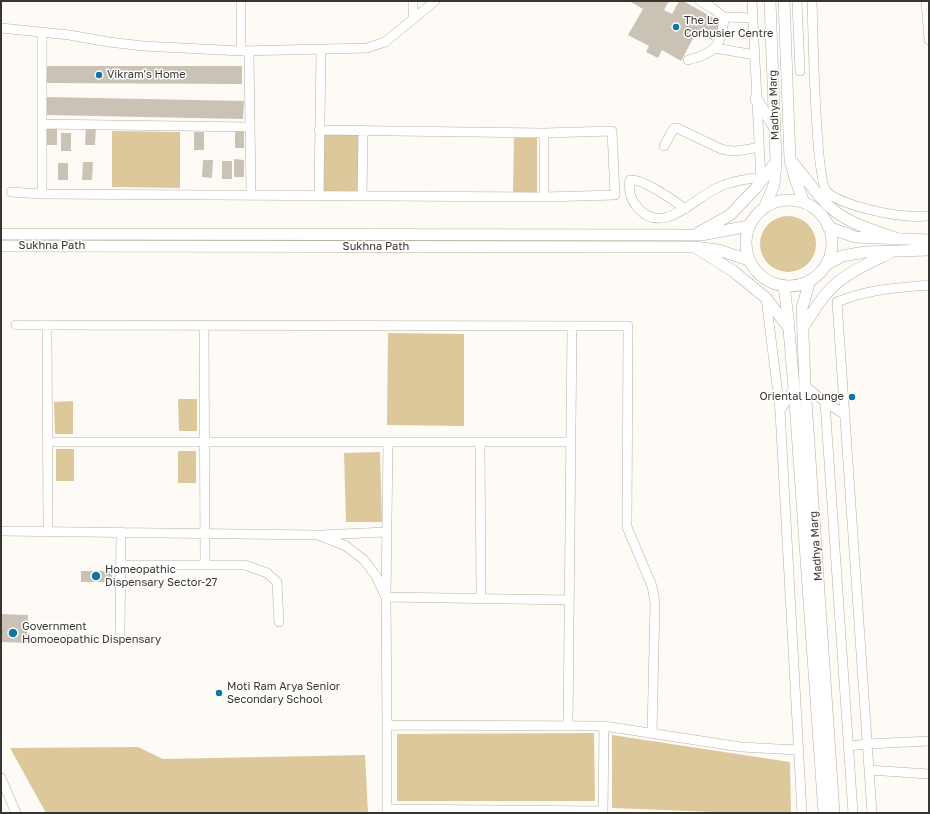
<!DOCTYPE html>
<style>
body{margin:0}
#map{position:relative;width:930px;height:814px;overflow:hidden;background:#fefbf6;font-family:"Golos Text",sans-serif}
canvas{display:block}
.frame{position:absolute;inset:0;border:2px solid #37352f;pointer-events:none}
</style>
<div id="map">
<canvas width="930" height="814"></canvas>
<div class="frame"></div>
</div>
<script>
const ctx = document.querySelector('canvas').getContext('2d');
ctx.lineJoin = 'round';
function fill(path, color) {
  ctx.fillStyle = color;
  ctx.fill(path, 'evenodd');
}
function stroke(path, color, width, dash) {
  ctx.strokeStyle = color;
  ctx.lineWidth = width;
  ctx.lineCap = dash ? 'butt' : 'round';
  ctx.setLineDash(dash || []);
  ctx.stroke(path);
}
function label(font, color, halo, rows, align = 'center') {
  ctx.font = font + ' "Golos Text",sans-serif';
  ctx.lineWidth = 3;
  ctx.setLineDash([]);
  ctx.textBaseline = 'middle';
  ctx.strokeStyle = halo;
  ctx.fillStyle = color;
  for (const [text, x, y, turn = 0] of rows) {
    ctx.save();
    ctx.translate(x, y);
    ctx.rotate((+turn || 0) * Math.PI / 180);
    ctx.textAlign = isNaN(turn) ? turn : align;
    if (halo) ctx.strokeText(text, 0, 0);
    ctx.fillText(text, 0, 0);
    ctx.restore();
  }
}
fill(new Path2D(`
 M 112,131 L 180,132 L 180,188 L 112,187 Z
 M 323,133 L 359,134 L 358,193 L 322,193 Z
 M 514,138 L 537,138 L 537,193 L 513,193 Z
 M760 244a28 28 0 1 1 56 0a28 28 0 1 1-56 0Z
 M 388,333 L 464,334 L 464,426 L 387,425 Z
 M 178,399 L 197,399 L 197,431 L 179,431 Z
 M 73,401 L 73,434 L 55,434 L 54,402 Z
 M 56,449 L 74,449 L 74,481 L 56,481 Z
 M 178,451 L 196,451 L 196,483 L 178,483 Z
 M 380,452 L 382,522 L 346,522 L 344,453 Z
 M 594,733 L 595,801 L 397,801 L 397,734 Z
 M 612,735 L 790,762 L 791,813 L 741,813 L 612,808 Z
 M 138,747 L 163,759 L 365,755 L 368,813 L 46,813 L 10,748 Z`), '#ddc89b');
fill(new Path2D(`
 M 629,1 L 669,1 L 664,10 L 672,14 L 679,1 L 683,1 L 721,22 L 712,40 L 697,31 L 681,61 L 662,50 L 658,58 L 646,52 L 649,46 L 628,35 L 643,9 Z
 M 45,66 L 242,66 L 242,84 L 45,83 Z
 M 46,97 L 244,101 L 243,119 L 46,115 Z
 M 86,127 L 96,127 L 95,145 L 85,145 Z
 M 47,128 L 57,128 L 57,145 L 47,145 Z
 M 235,130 L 244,130 L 244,148 L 235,148 Z
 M 194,132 L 204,132 L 204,150 L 194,150 Z
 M 61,133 L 71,133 L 71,151 L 61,151 Z
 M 234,159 L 244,160 L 244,177 L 234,177 Z
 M 203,160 L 213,160 L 212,178 L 202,177 Z
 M 222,161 L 232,161 L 232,179 L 222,179 Z
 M 83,162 L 93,162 L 92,180 L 82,180 Z
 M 58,163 L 68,163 L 68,180 L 58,180 Z
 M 81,571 L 112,571 L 112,582 L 81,582 Z
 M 1,614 L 28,615 L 27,643 L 1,642 Z`), '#c9c2b5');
const minor = new Path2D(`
 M 413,1 L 413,19
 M 752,1 L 761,181
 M 797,1 L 800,71
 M 812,1 C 813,27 815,180 827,192 C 841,205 888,215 908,216 C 915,217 922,216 929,216
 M 926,1 L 929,40
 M 724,17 L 753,18
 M 1,28 L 69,35 L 109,42 L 143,46 L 241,51 L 367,48 L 385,42 L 435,1
 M 715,48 L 755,55
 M 241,51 L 241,1
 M 249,52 L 251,195
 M 688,60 C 716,53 722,45 724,17 L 712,8 L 700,1
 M 42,124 L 250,127
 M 544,133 L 544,197
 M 664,146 L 674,128 L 677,128 L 721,149 C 734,153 745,150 759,147
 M 11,192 L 42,194 L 544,197 L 615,195 L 612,131 L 544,133 L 319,130
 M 42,194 L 42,32
 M 319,196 L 321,50
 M 362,196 L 363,130
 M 685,209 C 675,201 642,178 630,180 C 628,190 631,201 638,208 C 663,237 695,197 719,187 C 731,181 747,179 761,177
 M 766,298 L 780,411 L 802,813
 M 16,325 L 628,326 L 627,527 L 652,586 L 655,603 L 652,733
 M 47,325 L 48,532
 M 805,386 L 825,402 L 853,813
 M 825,402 L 845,415
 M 780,411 L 794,388
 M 48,442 L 571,442
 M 388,442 L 386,597 L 569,600
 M 480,442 L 481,599
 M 1,531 L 318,535 L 346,546 L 364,560 L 376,576 L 386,597 L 387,725 L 387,813
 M 322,535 L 386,532
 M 120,565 L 205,565 L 204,326
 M 205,565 L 245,565 L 267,573 L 277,582 L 279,622
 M 120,634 L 121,532
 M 387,725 L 604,726 L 741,747 L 798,750
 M 568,726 L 572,326
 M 849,746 L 867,744 L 929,741
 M 869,770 L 929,774
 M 1,778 L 16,813
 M 387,809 L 603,811
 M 603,813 L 604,726
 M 872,813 L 837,302 C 869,289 895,288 929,285`);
const major = new Path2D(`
 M 784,1 L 790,160 L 796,181 L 804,203
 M 756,99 L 775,128
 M 793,163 C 805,177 818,197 831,208 C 849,224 876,231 898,239
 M746 243a43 43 0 1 1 86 0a43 43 0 1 1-86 0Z
 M 765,206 L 774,185 L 776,162 L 770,1
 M 828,227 L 855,237 L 929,240
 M 698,233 L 730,215 L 755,189 L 776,162
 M 1,234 L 701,235 L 749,226
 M 1,246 L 695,247 L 718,250 L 749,260
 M 698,249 L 733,271 L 766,298 L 788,327
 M 826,265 L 842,256 L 865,252 L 929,250
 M 810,280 L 802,308 L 805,386 L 834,813
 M 784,286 L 788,318 L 794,388 L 824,813
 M 803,328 C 810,317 817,304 826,294 C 843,273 870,263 894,251`);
stroke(minor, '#b6b0a3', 10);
stroke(major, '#b6b0a3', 12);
stroke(minor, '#fff', 9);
stroke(major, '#fff', 11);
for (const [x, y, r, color] of [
 [676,27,4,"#1174a1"],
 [99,75,4,"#1174a1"],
 [852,397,4,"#1174a1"],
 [96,576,5,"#1174a1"],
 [13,633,5,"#1174a1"],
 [219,693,4,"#1174a1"]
]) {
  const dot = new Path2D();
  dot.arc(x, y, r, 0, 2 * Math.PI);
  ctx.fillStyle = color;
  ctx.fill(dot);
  stroke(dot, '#fff', 1.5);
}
label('11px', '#37352f', '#fff', [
 ["The Le",684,21],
 ["Corbusier Centre",684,34],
 ["Vikram's Home",107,75],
 ["Oriental Lounge",844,397,"right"],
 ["Homeopathic",105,570],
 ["Dispensary Sector-27",105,583],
 ["Government",22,627],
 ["Homoeopathic Dispensary",22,640],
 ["Moti Ram Arya Senior",227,687],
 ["Secondary School",227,700]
], 'left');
label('11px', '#37352f', '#fff', [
 ["Madhya Marg",774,105,-92],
 ["Sukhna Path",52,246],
 ["Sukhna Path",376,247],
 ["Madhya Marg",816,546,-94]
]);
</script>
